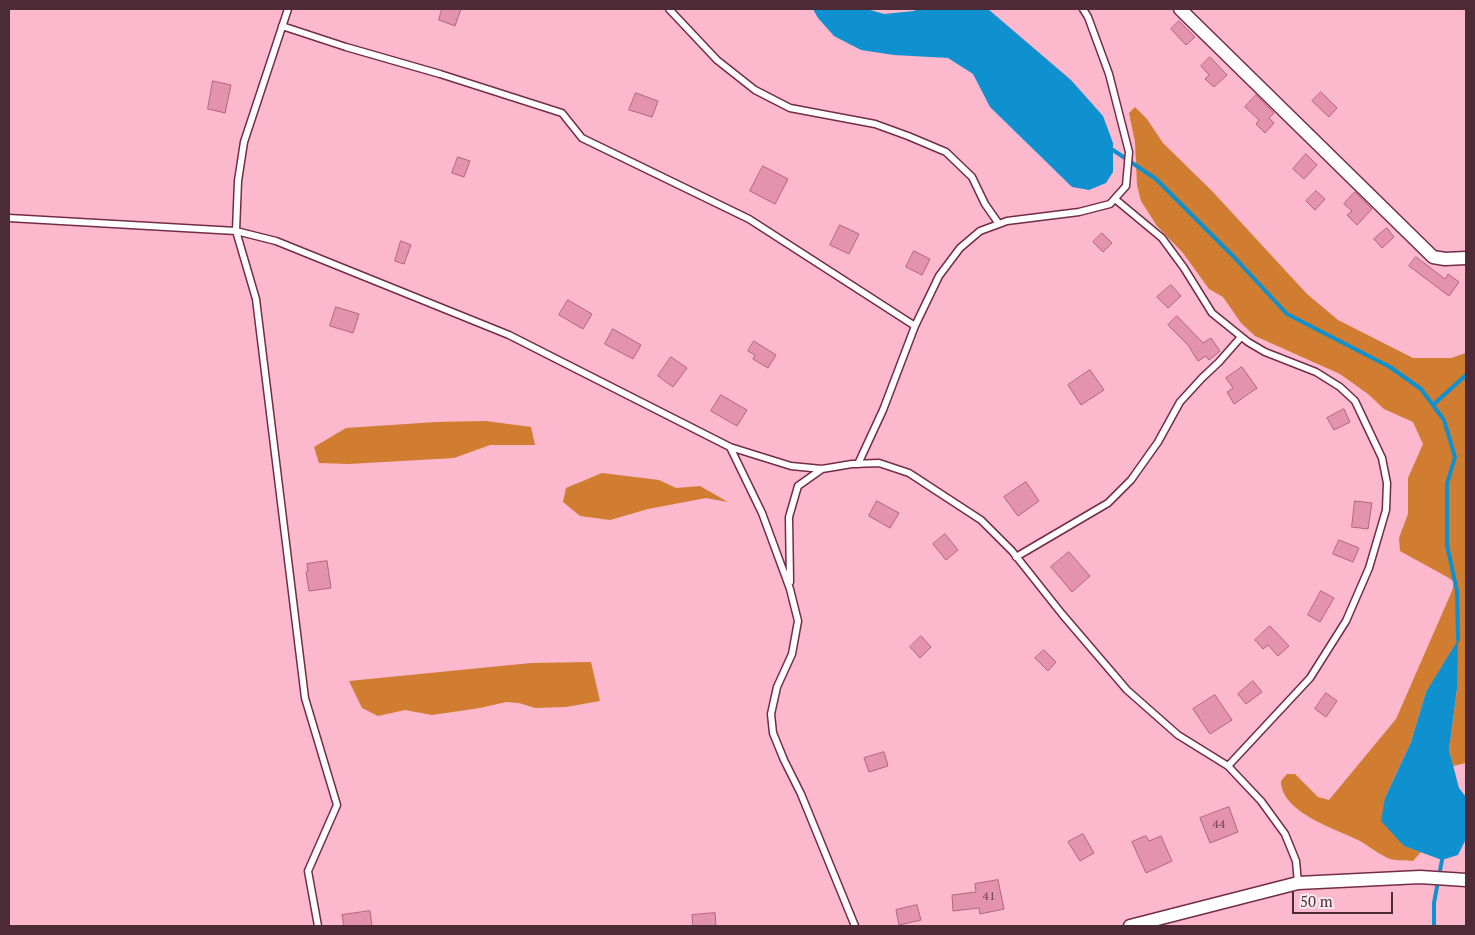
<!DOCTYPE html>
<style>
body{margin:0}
#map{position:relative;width:1475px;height:935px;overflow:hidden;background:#fcb8cd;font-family:"PT Serif",serif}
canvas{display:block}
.frame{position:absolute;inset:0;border:10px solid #4c2b37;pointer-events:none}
.scale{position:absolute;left:1292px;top:892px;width:101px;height:22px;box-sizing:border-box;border:2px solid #4c2b37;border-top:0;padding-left:6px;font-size:15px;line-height:18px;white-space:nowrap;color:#4c2b37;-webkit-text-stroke:4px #fbe9ee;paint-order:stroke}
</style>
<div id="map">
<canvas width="1475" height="935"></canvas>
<div class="frame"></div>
<div class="scale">50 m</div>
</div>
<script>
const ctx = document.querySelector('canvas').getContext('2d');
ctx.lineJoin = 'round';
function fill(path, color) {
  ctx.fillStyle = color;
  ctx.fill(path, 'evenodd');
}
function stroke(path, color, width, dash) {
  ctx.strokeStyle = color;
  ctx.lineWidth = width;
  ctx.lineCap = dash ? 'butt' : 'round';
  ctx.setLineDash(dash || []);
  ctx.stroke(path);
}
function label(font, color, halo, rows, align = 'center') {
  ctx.font = font + ' "PT Serif",serif';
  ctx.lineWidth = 4.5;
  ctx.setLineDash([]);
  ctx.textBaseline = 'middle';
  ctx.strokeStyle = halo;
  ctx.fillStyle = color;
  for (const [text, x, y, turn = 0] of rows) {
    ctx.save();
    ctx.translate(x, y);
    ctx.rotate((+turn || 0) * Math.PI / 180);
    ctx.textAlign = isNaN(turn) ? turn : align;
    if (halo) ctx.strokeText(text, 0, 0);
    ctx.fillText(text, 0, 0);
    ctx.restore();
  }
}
fill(new Path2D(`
 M 1135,107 L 1147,119 L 1163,143 L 1212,191 L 1307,294 L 1338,320 L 1413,358 L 1451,358 L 1466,353 L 1466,763 L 1453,766 L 1449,750 L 1457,689 L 1426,692 L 1411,742 L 1385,798 L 1404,846 L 1421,852 L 1413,861 C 1406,860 1397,861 1390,859 C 1380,855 1370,847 1360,841 C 1337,829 1281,813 1281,781 L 1287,774 L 1295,774 L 1318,797 L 1329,800 L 1396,719 L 1452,591 L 1454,582 L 1449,578 L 1400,551 L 1399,538 L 1408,514 L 1408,478 L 1423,444 L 1413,422 L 1384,409 L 1368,394 L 1340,374 L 1255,336 L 1241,323 L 1223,297 L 1209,289 L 1183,253 L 1157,226 L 1141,201 L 1137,185 L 1135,142 L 1129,113 Z
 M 486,421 L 531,427 L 535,445 L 490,445 L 454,458 L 349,464 L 319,463 L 314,447 L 346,428 L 436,422 Z
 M 602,473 L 659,480 L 676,488 L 700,486 L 728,502 L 706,498 L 648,509 L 610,520 L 580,516 L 563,502 L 566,488 Z
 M 591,662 L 600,701 L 566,707 L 535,708 L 519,703 L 506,702 L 480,708 L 432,715 L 405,710 L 378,716 L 362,708 L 349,681 L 531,663 Z`), '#d07c31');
fill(new Path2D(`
 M 813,9 L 867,9 L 884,14 L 914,11 L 917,9 L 988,9 L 1071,80 L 1103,116 L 1113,143 L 1113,172 L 1106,183 L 1089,190 L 1072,187 L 990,107 L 973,74 L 948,58 L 894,55 L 861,50 L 834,36 L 818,18 Z
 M 1458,640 L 1457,689 L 1449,750 L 1459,788 L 1466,797 L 1466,839 L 1458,855 L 1442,860 L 1404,846 L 1381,821 L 1385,798 L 1411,742 L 1426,692 Z`), '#0f91cf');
stroke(new Path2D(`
 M 1113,150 L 1156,179 L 1234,257 L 1287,314 L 1390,367 L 1421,389 L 1444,420 L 1455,457 L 1447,484 L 1447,545 L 1457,591 L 1458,640
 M 1433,405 L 1466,375
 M 1434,926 L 1434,903 L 1442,860`), '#0f91cf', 4);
const building = new Path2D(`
 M 442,9 L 461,9 L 455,26 L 439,20 Z
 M 1179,21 L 1195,37 L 1186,45 L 1171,29 Z
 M 1210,57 L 1227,75 L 1214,87 L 1205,79 L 1209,75 L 1201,66 Z
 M 213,81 L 231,85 L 225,113 L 208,109 Z
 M 1321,92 L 1337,108 L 1329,117 L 1312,101 Z
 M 636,93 L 658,101 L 652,117 L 629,110 Z
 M 1256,95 L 1274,113 L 1269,118 L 1274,123 L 1265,133 L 1256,124 L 1259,120 L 1245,107 Z
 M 1306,154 L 1317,165 L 1304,179 L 1293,169 Z
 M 458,157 L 470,161 L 464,177 L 452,173 Z
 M 763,166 L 788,179 L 775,204 L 750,191 Z
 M 1316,191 L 1325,199 L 1315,210 L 1306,201 Z
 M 1355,192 L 1372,209 L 1357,225 L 1347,215 L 1352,211 L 1344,204 Z
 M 840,225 L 859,234 L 849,254 L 830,245 Z
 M 1387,228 L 1394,237 L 1382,248 L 1374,239 Z
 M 1102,233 L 1112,243 L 1103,252 L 1093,242 Z
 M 401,241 L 411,245 L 404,264 L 395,261 Z
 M 914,251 L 930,259 L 922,275 L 906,267 Z
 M 1416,257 L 1445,279 L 1448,274 L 1459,282 L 1449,296 L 1409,266 Z
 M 1171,285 L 1181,296 L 1168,308 L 1157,297 Z
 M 568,300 L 592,314 L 583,329 L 559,315 Z
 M 336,307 L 359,314 L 353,333 L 330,326 Z
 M 1177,316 L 1203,343 L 1211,338 L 1220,351 L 1209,360 L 1206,356 L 1198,361 L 1188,345 L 1168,325 Z
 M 613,329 L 641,345 L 633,359 L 605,344 Z
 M 754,341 L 776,355 L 768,368 L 753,359 L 755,355 L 748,351 Z
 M 671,357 L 687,368 L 673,387 L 658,376 Z
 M 1242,367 L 1257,388 L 1234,404 L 1227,392 L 1233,388 L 1226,378 Z
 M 1090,370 L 1104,390 L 1081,405 L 1068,385 Z
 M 721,395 L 747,410 L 737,426 L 711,411 Z
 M 1344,409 L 1350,422 L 1334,430 L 1327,418 Z
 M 1026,482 L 1039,501 L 1018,516 L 1004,497 Z
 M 877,501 L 899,513 L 890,528 L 869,516 Z
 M 1355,501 L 1372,503 L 1368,529 L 1352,527 Z
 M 945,534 L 958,550 L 946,560 L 933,544 Z
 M 1339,540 L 1359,548 L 1353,562 L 1333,554 Z
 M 1069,552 L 1090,576 L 1072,592 L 1051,567 Z
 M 327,561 L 331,588 L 309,591 L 306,572 L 308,571 L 307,564 Z
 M 1321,591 L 1334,598 L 1320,622 L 1308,615 Z
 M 1270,626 L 1289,646 L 1278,656 L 1268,645 L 1263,649 L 1255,640 Z
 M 921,636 L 931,647 L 920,658 L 910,647 Z
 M 1044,650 L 1056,662 L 1048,671 L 1035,658 Z
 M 1253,681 L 1262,692 L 1246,704 L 1238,694 Z
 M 1326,693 L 1337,701 L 1326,717 L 1315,709 Z
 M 1215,695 L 1232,720 L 1210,734 L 1193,709 Z
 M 884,752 L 888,766 L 869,772 L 864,758 Z
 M 1229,807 L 1238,832 L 1210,843 L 1200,818 Z
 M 1083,834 L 1094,853 L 1080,861 L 1068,842 Z
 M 1146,836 L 1149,841 L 1161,836 L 1172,861 L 1146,873 L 1132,842 Z
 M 998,880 L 1004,909 L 980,914 L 979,908 L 953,911 L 952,895 L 976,892 L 975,884 Z
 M 917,905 L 921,920 L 899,925 L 896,910 Z
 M 370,911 L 372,926 L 344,926 L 342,915 Z
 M 715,913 L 716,926 L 693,926 L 692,915 Z`);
fill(building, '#e493ae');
stroke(building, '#b1647f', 1);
const service = new Path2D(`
 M 288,9 L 244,142 L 238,181 L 236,231 L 256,299 L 305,698 L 337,805 L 308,871 L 318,926
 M 669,9 L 717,60 L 755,90 L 790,108 L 875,124 L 908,136 L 946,152 L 972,177 L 985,204 L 999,224
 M 282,26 L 346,47 L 440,74 L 562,113 L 582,138 L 749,219 L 915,326
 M 1115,199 L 1162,238 L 1184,268 L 1212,313 L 1248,342 L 1265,352 L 1316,372 L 1340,387 L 1355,401 L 1382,458 L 1387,483 L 1386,510 L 1369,568 L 1346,621 L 1310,678 L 1228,766
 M 9,218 L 236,231 L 276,241 L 509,335 L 730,447 L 791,466 L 822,469 L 852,464 L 879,463 L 909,473 L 981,520 L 1012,551 L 1062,614 L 1127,690 L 1178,735 L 1228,766 L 1261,801 L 1285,834 L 1296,861 L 1298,883
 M 730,447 L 762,513 L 790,589 L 798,621 L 792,654 L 777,687 L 771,714 L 773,733 L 784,760 L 801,794 L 855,926
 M 858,464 L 883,410 L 915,326 L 939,276 L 960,248 L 980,231 L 1007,221 L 1079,212 L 1110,204 L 1126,186 L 1129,152 L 1109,74 L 1088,17 L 1083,9
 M 1016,557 L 1108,503 L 1131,480 L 1158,442 L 1180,402 L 1202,378 L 1219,362 L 1241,337
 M 790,582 L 789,517 L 798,486 L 822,469`);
const minor = new Path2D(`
 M 1180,9 L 1433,257 L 1445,259 L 1466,258
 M 1130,926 L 1298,883 L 1420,877 L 1466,880`);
stroke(service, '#732c48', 9);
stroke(minor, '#732c48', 15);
stroke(service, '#fff', 6);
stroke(minor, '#fff', 12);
label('12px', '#724555', null, [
 ["44",1219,825],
 ["41",989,897]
]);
</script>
